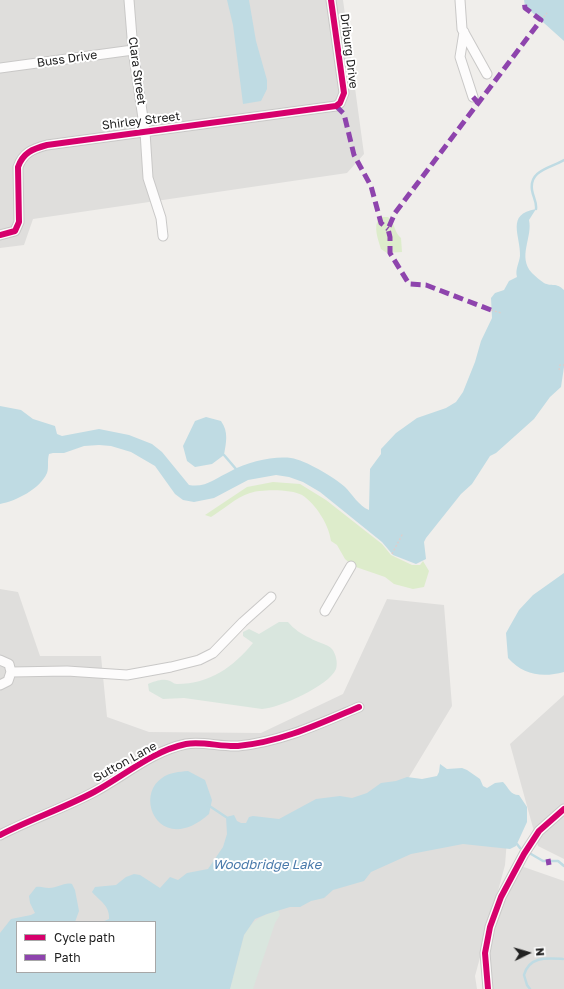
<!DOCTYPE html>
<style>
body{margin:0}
#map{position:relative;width:564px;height:989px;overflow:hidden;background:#f0eeeb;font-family:"Golos Text",sans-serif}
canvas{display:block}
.legend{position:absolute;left:16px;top:921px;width:140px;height:52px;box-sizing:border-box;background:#fff;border:1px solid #a7a7a7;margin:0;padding:5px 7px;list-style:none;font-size:12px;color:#222}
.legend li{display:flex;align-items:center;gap:8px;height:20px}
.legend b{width:20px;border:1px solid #a7a7a7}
.north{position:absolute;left:508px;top:933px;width:40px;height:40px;-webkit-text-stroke:3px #fff;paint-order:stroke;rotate:85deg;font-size:11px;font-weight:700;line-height:16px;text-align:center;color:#222}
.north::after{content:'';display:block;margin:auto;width:14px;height:18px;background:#222;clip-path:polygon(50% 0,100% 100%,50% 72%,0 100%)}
</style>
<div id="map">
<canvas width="564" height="989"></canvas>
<ul class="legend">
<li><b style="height:5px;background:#d6006c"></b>Cycle path</li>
<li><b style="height:5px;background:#8e44ad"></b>Path</li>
</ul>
<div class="north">N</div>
</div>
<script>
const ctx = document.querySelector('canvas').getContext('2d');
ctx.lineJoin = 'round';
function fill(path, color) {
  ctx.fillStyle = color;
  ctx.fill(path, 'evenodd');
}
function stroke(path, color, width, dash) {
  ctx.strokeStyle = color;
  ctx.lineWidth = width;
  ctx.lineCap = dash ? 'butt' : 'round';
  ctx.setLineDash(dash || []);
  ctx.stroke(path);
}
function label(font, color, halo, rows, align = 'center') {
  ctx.font = font + ' "Golos Text",sans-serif';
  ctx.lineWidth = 4;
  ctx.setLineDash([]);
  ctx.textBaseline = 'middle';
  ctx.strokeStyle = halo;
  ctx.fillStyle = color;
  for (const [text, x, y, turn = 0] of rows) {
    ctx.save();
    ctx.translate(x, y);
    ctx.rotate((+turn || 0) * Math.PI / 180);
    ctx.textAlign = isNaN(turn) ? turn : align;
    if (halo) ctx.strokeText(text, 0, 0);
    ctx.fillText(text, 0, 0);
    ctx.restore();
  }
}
fill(new Path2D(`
 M 0,0 L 343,0 L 364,154 L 347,173 L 33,219 L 24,245 L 0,248 Z
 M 0,589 L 18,592 L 40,656 L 101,656 L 107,717 L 149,732 L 261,733 L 343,694 L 387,599 L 444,605 L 452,706 L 391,807 L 509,814 L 505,865 L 475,976 L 477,989 L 0,989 ZM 17,922 L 155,922 L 155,972 L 17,972 Z
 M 564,695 L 564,859 L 538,846 L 510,744 Z
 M 518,865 L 564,881 L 564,989 L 490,989 L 485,953 Z`), '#dfdedc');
fill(new Path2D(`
 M 383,217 L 388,217 C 395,222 394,233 401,238 L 402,252 L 387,253 L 381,249 C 378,239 373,227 379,218 Z
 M 273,482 L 300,484 L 326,500 L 382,544 L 391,555 L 412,565 L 420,565 L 423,561 L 429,571 L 424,587 L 413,589 L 394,584 L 385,577 L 353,566 L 345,559 L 337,545 L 331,541 C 329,525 316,504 302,495 C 292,489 261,489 250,493 C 236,497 223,510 211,517 L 205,515 L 247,487 Z`), '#ddeccb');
fill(new Path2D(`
 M 279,622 L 288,622 C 294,629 301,634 310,638 C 316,642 328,644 332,649 C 336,654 338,663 336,669 C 329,686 279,708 262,709 L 184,698 L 163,699 L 149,691 L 148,684 C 153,682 161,679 166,680 C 171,680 173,684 177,684 C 210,684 233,667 253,643 L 243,636 L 243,632 L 249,629 L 259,634 Z
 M 278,910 L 280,915 L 275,923 L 253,989 L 230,989 L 244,935 C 253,919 262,916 278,910 Z`), '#d9e6de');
fill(new Path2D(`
 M 227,0 L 249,0 L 256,41 L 267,80 L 267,89 L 261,101 L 243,104 L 233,25 Z
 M 524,0 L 564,0 L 564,41 L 525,6 Z
 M 536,209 L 529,220 C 533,237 517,257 532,273 C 535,276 541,281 544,283 C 552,287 556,282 564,290 L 564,367 L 561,387 L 550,397 L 534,419 L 496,453 L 490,456 L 472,484 L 461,494 L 426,538 L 424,542 L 426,559 L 416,564 L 393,555 L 382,542 L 320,492 L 303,482 L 289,477 L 276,475 L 248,480 L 214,498 L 194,502 L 183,500 L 175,494 L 155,466 L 131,452 L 111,446 L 99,445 L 84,446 L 64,453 L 53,453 L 49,454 C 47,461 49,467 47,473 C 40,489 16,501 0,504 L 0,406 L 21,410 L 33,419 L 55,426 L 57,434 L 62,436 L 99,429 L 129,435 L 152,444 L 162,452 L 189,485 C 206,488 216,478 231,471 C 248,462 272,456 291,458 C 305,460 334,477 345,487 C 352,494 359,506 369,510 L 370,469 L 381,454 L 381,449 L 396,433 L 417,418 L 446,408 L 456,402 L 463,392 L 475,362 L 481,341 L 492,318 L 491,298 L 495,293 L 504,290 L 509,281 L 517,277 C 515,269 519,264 520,256 C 521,236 505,214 536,209 Z
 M 206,417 L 221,421 C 229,432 226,443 224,455 L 212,464 L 195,467 L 187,461 L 183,446 L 195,421 Z
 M 564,573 L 564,672 C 542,678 523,675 508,658 L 506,633 L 519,610 L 533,595 Z
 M 440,764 L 447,769 L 462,768 L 467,770 L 480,779 L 483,786 L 487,788 L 495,783 L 503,782 C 509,788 510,795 519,795 L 527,807 L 527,822 L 516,846 L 510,849 L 463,844 L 411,854 L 371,872 L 364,881 L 333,890 L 324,898 L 311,901 L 300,907 L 290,907 L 267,914 L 255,919 L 244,935 L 230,989 L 0,989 L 0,933 L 11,919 L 31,915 L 35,913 L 30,903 L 29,896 L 36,887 C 42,886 44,888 49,888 C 58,888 64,882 72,884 L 75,890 L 79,911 L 75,922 L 17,922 L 17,972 L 155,972 L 155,922 L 102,922 L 109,919 C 110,906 100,901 92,892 L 95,887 L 116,885 L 126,877 L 134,874 L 140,875 L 160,888 L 170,877 L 178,880 L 187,873 L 208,869 L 223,847 L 227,834 L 226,817 L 234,815 L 237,821 L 241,823 L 246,823 L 249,817 L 253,816 L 279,819 L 316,799 L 340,796 L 352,798 L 367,793 L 381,783 L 396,781 L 407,777 L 422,779 L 437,776 L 439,772 Z
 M 188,771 L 205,780 L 212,800 L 209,814 C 161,857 133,797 162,778 C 170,772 179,772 188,771 Z`), '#bfdbe3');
stroke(new Path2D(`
 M 536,209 C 537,202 533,197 532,190 C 529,170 551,168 564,160
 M 224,455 L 236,469
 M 208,805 L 226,817
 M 517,844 L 520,848
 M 531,854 L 543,861 L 558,861 L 564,866
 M 530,989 L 527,985 L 524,975 C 529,956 547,958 563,959`), '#bfdbe3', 2.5);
const minor = new Path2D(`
 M 129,0 L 133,50 L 145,132 L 148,178 L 161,218 L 163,236
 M 460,0 L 462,29 L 487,74
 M 464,32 L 460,57 L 473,97
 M 0,68 L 133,50
 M 0,235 L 15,231 L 19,222 L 18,167 C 23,153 32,149 47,145 L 336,106 L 340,103 L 344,93 L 331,0
 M 325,611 L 351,566
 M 0,660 L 9,664 L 11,672 L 8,681 L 0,685
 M 11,672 L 67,671 L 127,675 L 171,667 L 199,660 L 213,653 L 243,622 L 271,597
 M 0,835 C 31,819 64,808 94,792 C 124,776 152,751 186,744 C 202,741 221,747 238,746 C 281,742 319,724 359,707
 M 488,989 L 485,953 L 490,927 L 501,897 L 524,854 L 539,831 L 564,809`);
stroke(minor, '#c9c8c7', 11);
stroke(new Path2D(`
 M 541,20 L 547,13
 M 491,310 L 501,313
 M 559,370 L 560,365 L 564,365
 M 392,554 L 403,533`), '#dccecd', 1.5, [2, 2]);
stroke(minor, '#fdfcfc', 9);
stroke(new Path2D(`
 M 473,97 L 479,104
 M 336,106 L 344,114 L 354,155 L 371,186 L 381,223 L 388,229
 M 491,310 L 426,285 L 409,284 L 390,253 L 390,237 L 388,229 L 395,213 L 541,20 L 525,8 L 524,0
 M 548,859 L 549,865`), '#8e44ad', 5, [10, 5]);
stroke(new Path2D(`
 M 0,235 L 15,231 L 19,222 L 18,167 C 23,153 32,149 47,145 L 336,106 L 340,103 L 344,93 L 331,0
 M 0,835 C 31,819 64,808 94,792 C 124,776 152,751 186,744 C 202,741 221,747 238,746 C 281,742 319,724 359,707
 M 488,989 L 485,953 L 490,927 L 501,897 L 524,854 L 539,831 L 564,809`), '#d6006c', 6);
label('12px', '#222', '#fff', [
 ["Driburg Drive",349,51,83],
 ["Buss Drive",67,59,-8],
 ["Clara Street",137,71,82],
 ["Shirley Street",141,121,-7],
 ["Sutton Lane",125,762,-29]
]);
label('italic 13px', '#4a7aab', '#fff', [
 ["Woodbridge Lake",267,865]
]);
</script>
